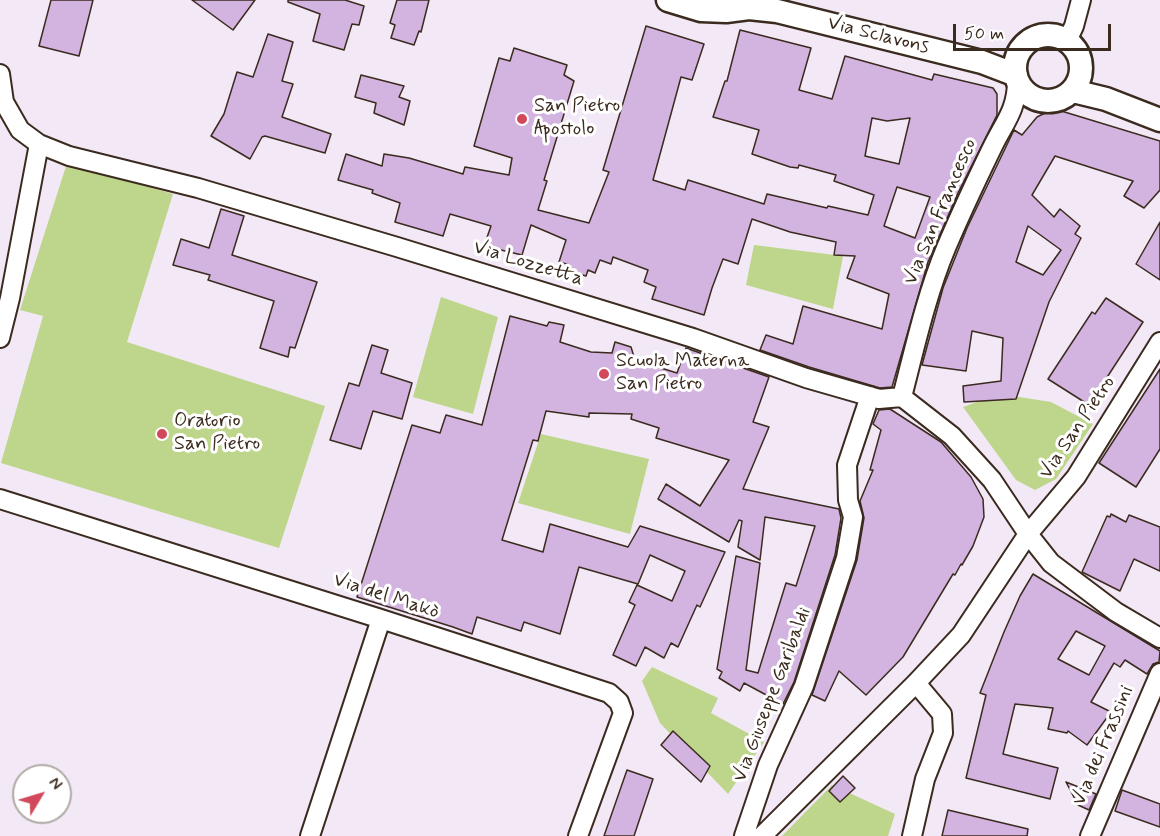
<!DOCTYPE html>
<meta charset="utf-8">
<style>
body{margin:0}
#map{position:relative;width:1160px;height:836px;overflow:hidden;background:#f2e8f6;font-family:Mynerve,sans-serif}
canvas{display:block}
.north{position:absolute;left:12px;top:764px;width:60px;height:60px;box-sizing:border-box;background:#fff;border:2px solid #b1aaa5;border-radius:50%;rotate:52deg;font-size:16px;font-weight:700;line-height:24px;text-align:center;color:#3b2a1e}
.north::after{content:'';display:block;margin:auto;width:21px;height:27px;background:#d1495b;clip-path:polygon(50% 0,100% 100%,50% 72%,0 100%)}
.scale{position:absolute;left:953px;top:24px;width:158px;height:27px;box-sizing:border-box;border:3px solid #3b2a1e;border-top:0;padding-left:8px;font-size:18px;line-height:21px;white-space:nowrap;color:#3b2a1e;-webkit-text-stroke:4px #fff;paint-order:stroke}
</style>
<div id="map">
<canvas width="1160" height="836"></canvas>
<div class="north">N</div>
<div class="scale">50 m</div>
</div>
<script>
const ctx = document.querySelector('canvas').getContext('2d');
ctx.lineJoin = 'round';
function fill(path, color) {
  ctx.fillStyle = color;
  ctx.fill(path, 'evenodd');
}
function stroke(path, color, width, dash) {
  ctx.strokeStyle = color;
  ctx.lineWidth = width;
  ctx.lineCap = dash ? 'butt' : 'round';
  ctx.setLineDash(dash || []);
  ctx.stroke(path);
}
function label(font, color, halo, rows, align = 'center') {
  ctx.font = font + ' Mynerve,sans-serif';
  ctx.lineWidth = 6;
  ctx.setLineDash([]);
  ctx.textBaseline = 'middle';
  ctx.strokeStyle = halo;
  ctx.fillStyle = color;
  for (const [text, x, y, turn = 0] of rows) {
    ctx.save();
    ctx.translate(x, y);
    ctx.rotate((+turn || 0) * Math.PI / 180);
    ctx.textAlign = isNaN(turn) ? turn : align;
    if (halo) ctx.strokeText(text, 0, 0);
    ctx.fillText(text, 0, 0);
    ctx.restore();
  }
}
fill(new Path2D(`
 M 67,163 L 173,194 L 127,342 L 325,406 L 279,548 L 1,463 L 43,316 L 20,310 Z
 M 754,245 L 843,256 L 833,309 L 746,285 Z
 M 441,297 L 498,317 L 473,414 L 413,397 Z
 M 1000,394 L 1051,402 L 1093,424 L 1056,479 L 1035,490 L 1016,480 L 963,407 Z
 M 541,434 L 649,459 L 630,534 L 518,503 Z
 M 652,667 L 718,698 L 711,713 L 764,742 L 728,794 L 660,723 L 642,681 Z
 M 832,785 L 895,814 L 888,836 L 782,836 Z`), '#bed68c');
const building = new Path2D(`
 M 51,0 L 93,0 L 79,56 L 39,46 Z
 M 192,0 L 255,0 L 233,30 Z
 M 288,0 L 345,0 L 364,6 L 359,25 L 352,24 L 344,50 L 313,41 L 320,14 L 288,2 Z
 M 397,0 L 429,0 L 421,32 L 419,31 L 414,45 L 391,38 L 395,25 L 390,23 Z
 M 646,26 L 704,44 L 692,80 L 681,77 L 653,180 L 685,190 L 688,180 L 764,204 L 767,194 L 827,208 L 828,206 L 868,215 L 874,195 L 834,181 L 836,175 L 799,165 L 798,168 L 790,167 L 752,154 L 759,130 L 713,117 L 725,81 L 727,81 L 740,30 L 811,48 L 799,90 L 832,99 L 845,56 L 932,80 L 934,74 L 993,88 L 997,94 L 997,115 L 958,193 L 928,262 L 892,387 L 880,388 L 809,367 L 760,350 L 766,335 L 793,344 L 803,306 L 882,329 L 889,294 L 847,278 L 855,256 L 834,255 L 836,242 L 790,232 L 752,219 L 738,264 L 723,259 L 712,288 L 704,315 L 652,299 L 656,287 L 644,282 L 648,270 L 613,257 L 611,264 L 600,260 L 595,273 L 588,270 L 586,276 L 569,271 L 570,265 L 559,262 L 566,240 L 531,225 L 522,255 L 484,246 L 491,226 L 450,214 L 443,236 L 395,222 L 400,203 L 372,193 L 373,190 L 338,180 L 346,154 L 382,166 L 384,154 L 409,158 L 463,174 L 465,167 L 509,175 L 512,158 L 474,146 L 499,58 L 510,61 L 514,48 L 567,65 L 564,75 L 574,81 L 544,180 L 547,181 L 538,210 L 589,223 L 609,172 L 603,170 ZM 872,118 L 887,121 L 910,118 L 899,164 L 865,156 ZM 897,187 L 930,197 L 915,238 L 884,226 Z
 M 268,34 L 293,42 L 282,81 L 293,84 L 282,117 L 331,134 L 325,153 L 265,136 L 262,137 L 250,159 L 211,136 L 224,114 L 237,72 L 253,77 Z
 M 361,75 L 404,86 L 399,97 L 410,101 L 404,125 L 374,113 L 376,103 L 355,97 Z
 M 1058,110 L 1160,141 L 1160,190 L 1144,208 L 1124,196 L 1133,181 L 1055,156 L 1032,195 L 1054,217 L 1060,209 L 1080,226 L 1075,234 L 1081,238 L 1049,302 L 1016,399 L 964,402 L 963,386 L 1001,381 L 1003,338 L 972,331 L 966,371 L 922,365 L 943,288 L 967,228 L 1014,130 L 1022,135 L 1037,117 L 1047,112 ZM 1028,226 L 1061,250 L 1043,275 L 1016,262 Z
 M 221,209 L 244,216 L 232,255 L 317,282 L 295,348 L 290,347 L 288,357 L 260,348 L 274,301 L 208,280 L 210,275 L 173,265 L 181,239 L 209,248 Z
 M 1160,222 L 1160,280 L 1136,264 Z
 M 1106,298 L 1143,322 L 1089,405 L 1048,379 L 1092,312 L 1095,314 Z
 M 510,316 L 547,326 L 549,322 L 564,325 L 560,342 L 591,352 L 612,353 L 615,342 L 631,347 L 635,360 L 677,373 L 686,348 L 769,377 L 753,422 L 769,427 L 743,489 L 839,509 L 841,518 L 835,555 L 794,682 L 783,704 L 744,683 L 740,691 L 719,678 L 722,672 L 717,669 L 736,556 L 760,563 L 746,670 L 758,673 L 786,583 L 796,586 L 815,526 L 765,517 L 760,560 L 738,547 L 742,521 L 739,520 L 729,542 L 658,499 L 666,484 L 700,506 L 729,460 L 656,438 L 659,428 L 631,419 L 632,414 L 589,413 L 589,417 L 546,411 L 538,441 L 533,440 L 502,540 L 543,552 L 550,524 L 628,547 L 640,526 L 725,552 L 700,607 L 697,605 L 678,647 L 671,643 L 664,658 L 645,647 L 636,666 L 613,655 L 635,605 L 629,602 L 637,585 L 672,601 L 685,571 L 650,555 L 638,584 L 579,567 L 560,634 L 524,622 L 521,631 L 477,617 L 472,634 L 453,627 L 357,597 L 412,425 L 440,433 L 446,415 L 482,425 Z
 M 372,345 L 388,350 L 381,373 L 412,383 L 402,419 L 373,411 L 361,449 L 330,440 L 349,383 L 359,386 Z
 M 1160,369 L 1160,449 L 1136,487 L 1099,463 Z
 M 890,409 L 941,442 L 971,477 L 983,499 L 984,517 L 973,546 L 962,565 L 961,564 L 955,575 L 953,574 L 903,657 L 866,695 L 839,671 L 825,701 L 812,695 L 857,560 L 864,518 L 860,501 L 873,470 L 870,470 L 881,430 L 873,424 L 879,410 Z
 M 1111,514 L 1126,522 L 1129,515 L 1160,527 L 1160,571 L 1134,559 L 1120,591 L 1082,572 L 1107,516 L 1110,517 Z
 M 1033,574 L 1160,651 L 1159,662 L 1153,664 L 1147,674 L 1125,660 L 1120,667 L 1114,663 L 1091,702 L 1111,712 L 1087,745 L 1068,731 L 1067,733 L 1048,729 L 1053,708 L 1015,704 L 1003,754 L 1058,768 L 1050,799 L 966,778 L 986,695 L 980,693 L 1004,632 L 1020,596 ZM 1076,631 L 1105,646 L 1089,675 L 1058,659 Z
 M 673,731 L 710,766 L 701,782 L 661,745 Z
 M 627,770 L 653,779 L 634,836 L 604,836 Z
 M 843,776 L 855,788 L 840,802 L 829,791 Z
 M 1066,782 L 1096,794 L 1089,810 L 1078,805 Z
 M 1122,790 L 1160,804 L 1160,827 L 1115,811 Z
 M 948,810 L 1028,829 L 1027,836 L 942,836 Z`);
fill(building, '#d3b4e0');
stroke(building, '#3b2a1e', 1.5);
const minor = new Path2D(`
 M 1067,41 L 1074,26 L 1081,0
 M 0,74 L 4,102 L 20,130 L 39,144 L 69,156 L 198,188 L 397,247 L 693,338 L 806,378 L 879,399 L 902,397 L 952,436 L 992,480 L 1028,534 L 1051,563 L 1116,612 L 1160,638
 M 0,338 L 10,298 L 39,144
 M 902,397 C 915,347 926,296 946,248 C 960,215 976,181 992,148 C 1004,123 1017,110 1017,81
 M 0,499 L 381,619 L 609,693 L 619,702 L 623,713 L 578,836
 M 310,836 L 381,619
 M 744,836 L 768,765 L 804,686 L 846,558 L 853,517 L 848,500 L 847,465 L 870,396
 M 762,836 L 916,683 L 961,635 L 1028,534 L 1076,477 L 1160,342
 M 912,836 L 925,779 L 943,733 L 942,714 L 916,683
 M 1090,836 L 1160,673`);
const tertiary = new Path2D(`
 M 668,0 L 701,10 L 726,11 L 749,8 L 777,11 L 982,62 L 1016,75
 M1015 68a33 33 0 1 1 66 0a33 33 0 1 1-66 0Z
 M 1073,91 L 1106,99 L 1160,120`);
stroke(minor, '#3b2a1e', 22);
stroke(tertiary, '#3b2a1e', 27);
stroke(minor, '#fff', 18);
stroke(tertiary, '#fff', 22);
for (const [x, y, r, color] of [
 [522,119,6,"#d1495b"],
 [604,374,6,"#d1495b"],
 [162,434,6,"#d1495b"]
]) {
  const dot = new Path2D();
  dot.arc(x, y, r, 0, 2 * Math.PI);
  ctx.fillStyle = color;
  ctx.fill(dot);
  stroke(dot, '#fff', 2);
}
label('20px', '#3b2a1e', '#fff', [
 ["Via Sclavons",878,36,14],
 ["Via San Francesco",941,212,-67],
 ["Via Lozzetta",528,264,17],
 ["Via San Pietro",1078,428,-56],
 ["Via del Makò",386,597,18],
 ["Via Giuseppe Garibaldi",773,695,-69],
 ["Via dei Frassini",1104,746,-67]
]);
label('20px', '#3b2a1e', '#fff', [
 ["San Pietro",534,107],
 ["Apostolo",534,130],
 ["Scuola Materna",616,362],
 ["San Pietro",616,385],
 ["Oratorio",174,422],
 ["San Pietro",174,445]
], 'left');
</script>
